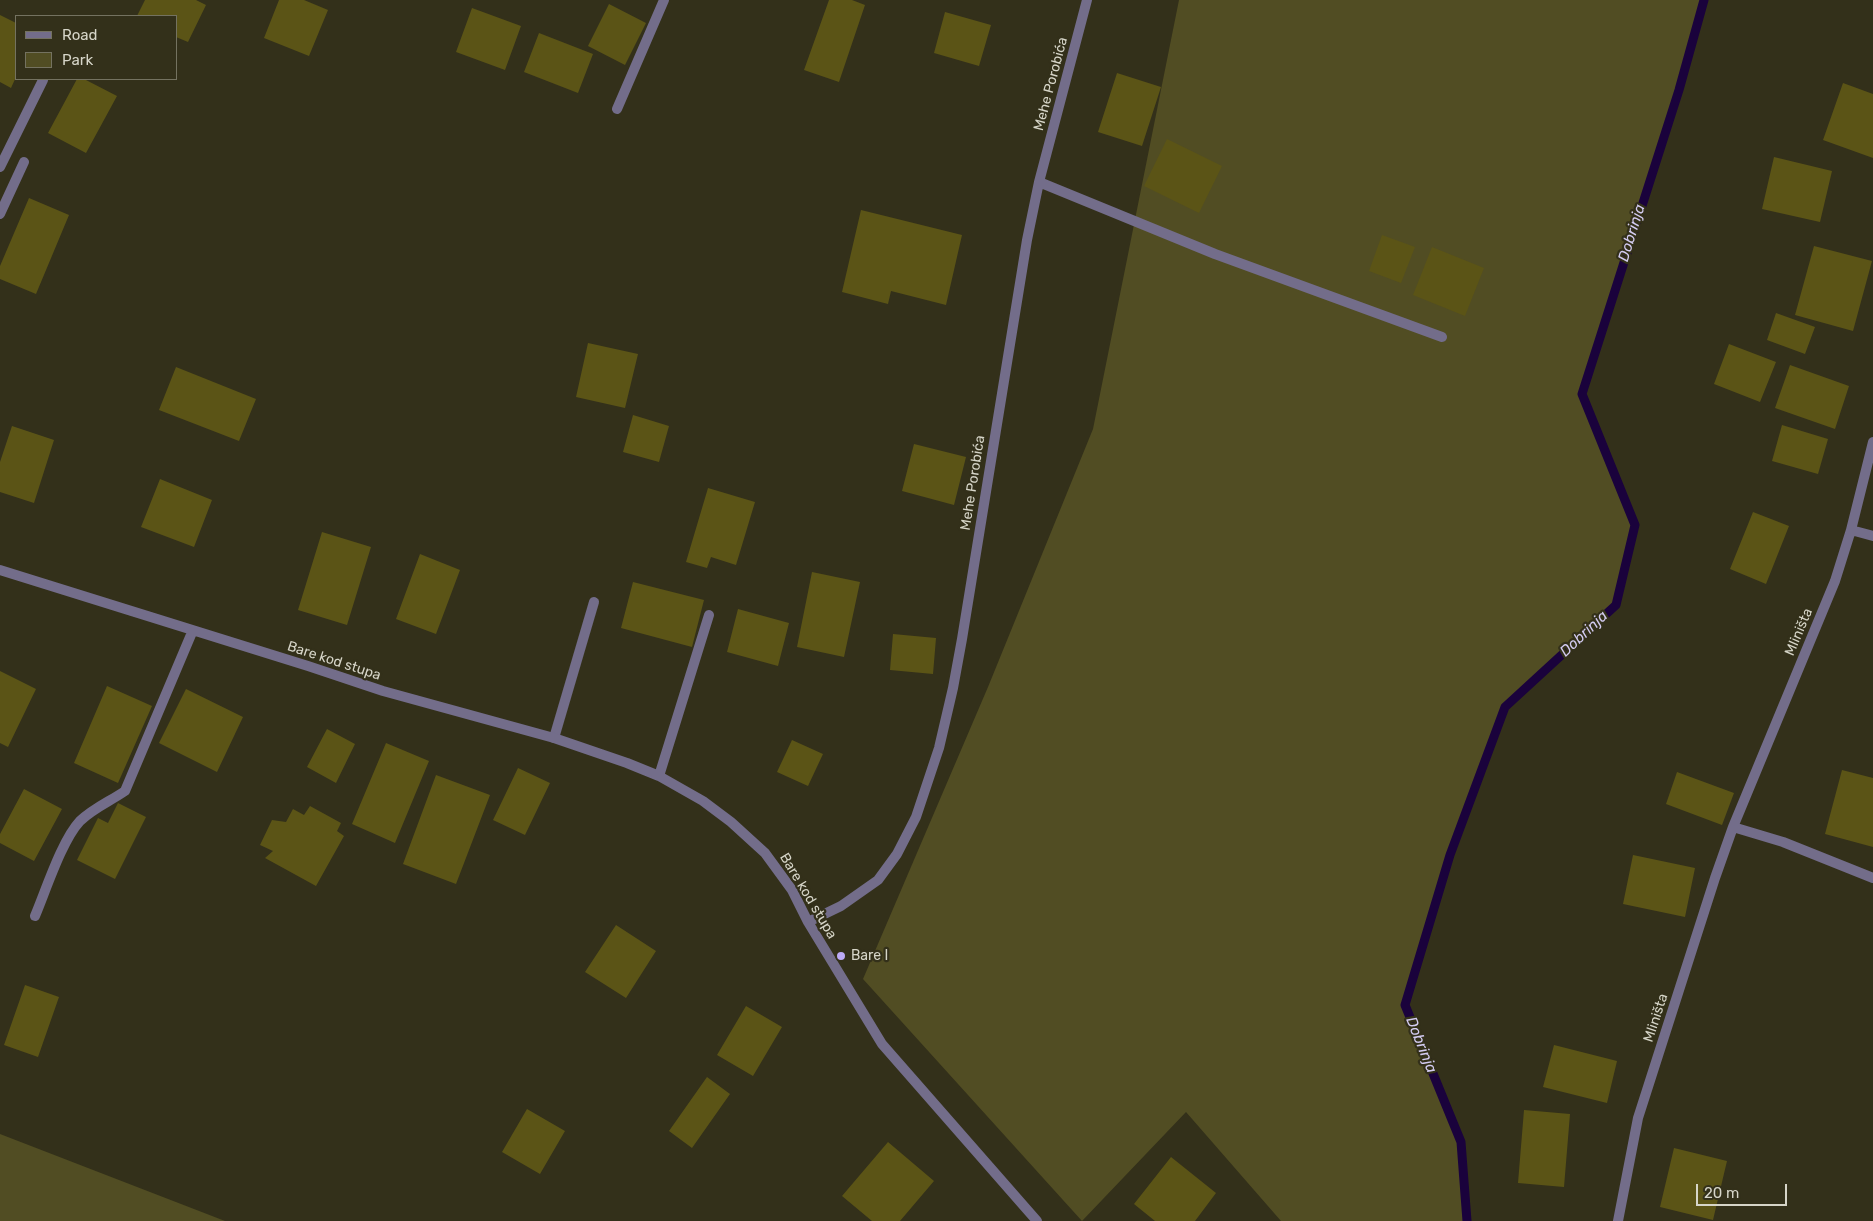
<!DOCTYPE html>
<meta charset="utf-8">
<style>
body{margin:0}
#map{position:relative;width:1873px;height:1221px;overflow:hidden;background:#33301a;font-family:Rubik,sans-serif}
canvas{display:block}
.legend{position:absolute;left:15px;top:15px;width:162px;height:65px;box-sizing:border-box;background:#33301a;border:1px solid #747260;margin:0;padding:6px 9px;list-style:none;font-size:15px;color:#d6d5c8}
.legend li{display:flex;align-items:center;gap:10px;height:25px}
.legend b{width:25px;border:1px solid #747260}
.scale{position:absolute;left:1696px;top:1184px;width:91px;height:22px;box-sizing:border-box;border:2px solid #d6d5c8;border-top:0;padding-left:6px;font-size:15px;line-height:18px;white-space:nowrap;color:#d6d5c8;-webkit-text-stroke:4px #33301a;paint-order:stroke}
</style>
<div id="map">
<canvas width="1873" height="1221"></canvas>
<ul class="legend">
<li><b style="height:6px;background:#736d8a"></b>Road</li>
<li><b style="height:14px;background:#514d23"></b>Park</li>
</ul>
<div class="scale">20 m</div>
</div>
<script>
const ctx = document.querySelector('canvas').getContext('2d');
ctx.lineJoin = 'round';
function fill(path, color) {
  ctx.fillStyle = color;
  ctx.fill(path, 'evenodd');
}
function stroke(path, color, width, dash) {
  ctx.strokeStyle = color;
  ctx.lineWidth = width;
  ctx.lineCap = dash ? 'butt' : 'round';
  ctx.setLineDash(dash || []);
  ctx.stroke(path);
}
function label(font, color, halo, rows, align = 'center') {
  ctx.font = font + ' Rubik,sans-serif';
  ctx.lineWidth = 4.5;
  ctx.setLineDash([]);
  ctx.textBaseline = 'middle';
  ctx.strokeStyle = halo;
  ctx.fillStyle = color;
  for (const [text, x, y, turn = 0] of rows) {
    ctx.save();
    ctx.translate(x, y);
    ctx.rotate((+turn || 0) * Math.PI / 180);
    ctx.textAlign = isNaN(turn) ? turn : align;
    if (halo) ctx.strokeText(text, 0, 0);
    ctx.fillText(text, 0, 0);
    ctx.restore();
  }
}
fill(new Path2D(`
 M 1179,0 L 1704,0 L 1679,90 L 1582,394 L 1635,525 L 1616,605 L 1505,707 L 1450,855 L 1405,1005 L 1461,1142 L 1467,1221 L 1281,1221 L 1186,1112 L 1082,1221 L 863,979 L 988,687 L 1093,429 Z
 M 0,1134 L 225,1221 L 0,1221 Z`), '#514d23');
stroke(new Path2D(`
 M 1467,1221 L 1461,1142 L 1405,1005 L 1450,855 L 1505,707 L 1616,605 L 1635,525 L 1582,394 L 1679,90 L 1704,0`), '#1a023c', 9);
fill(new Path2D(`
 M 145,0 L 196,0 L 206,5 L 188,42 L 176,37 L 176,16 L 137,16 Z
 M 279,0 L 304,0 L 328,10 L 309,56 L 264,38 Z
 M 829,0 L 852,0 L 865,5 L 839,82 L 804,70 Z
 M 609,4 L 646,23 L 625,65 L 588,46 Z
 M 472,8 L 521,26 L 505,70 L 456,52 Z
 M 945,12 L 991,25 L 979,66 L 934,53 Z
 M 0,15 L 16,23 L 16,77 L 11,88 L 0,82 Z
 M 539,33 L 593,54 L 578,93 L 524,72 Z
 M 1117,73 L 1161,87 L 1142,146 L 1098,132 Z
 M 77,79 L 84,79 L 117,96 L 86,153 L 48,133 Z
 M 1843,83 L 1873,94 L 1873,158 L 1823,140 Z
 M 1167,139 L 1222,166 L 1199,213 L 1144,186 Z
 M 1774,157 L 1832,171 L 1820,222 L 1762,209 Z
 M 29,198 L 69,215 L 36,294 L 0,279 L 0,266 Z
 M 861,210 L 962,235 L 946,305 L 891,291 L 888,304 L 842,292 Z
 M 1382,235 L 1415,247 L 1401,283 L 1369,271 Z
 M 1814,246 L 1872,261 L 1853,331 L 1795,315 Z
 M 1432,247 L 1484,268 L 1465,316 L 1413,295 Z
 M 1776,313 L 1815,327 L 1805,354 L 1767,340 Z
 M 588,343 L 638,354 L 625,408 L 576,397 Z
 M 1729,344 L 1776,362 L 1760,402 L 1714,384 Z
 M 1790,365 L 1849,386 L 1835,429 L 1775,408 Z
 M 176,367 L 256,399 L 239,441 L 159,410 Z
 M 633,415 L 669,426 L 659,462 L 623,452 Z
 M 1782,425 L 1828,439 L 1818,474 L 1772,461 Z
 M 12,426 L 54,440 L 34,503 L 0,492 L 0,462 Z
 M 914,444 L 966,457 L 954,505 L 902,491 Z
 M 160,479 L 212,500 L 194,547 L 141,527 Z
 M 708,488 L 755,502 L 736,565 L 711,557 L 707,568 L 686,562 Z
 M 1753,512 L 1789,526 L 1766,584 L 1730,569 Z
 M 322,532 L 371,547 L 347,625 L 298,610 Z
 M 420,554 L 460,570 L 436,634 L 396,619 Z
 M 812,572 L 860,582 L 844,657 L 797,647 Z
 M 633,582 L 704,600 L 692,647 L 621,628 Z
 M 738,609 L 789,623 L 778,666 L 727,652 Z
 M 893,634 L 936,638 L 933,674 L 890,670 Z
 M 0,671 L 36,689 L 8,747 L 0,743 Z
 M 107,686 L 152,706 L 118,783 L 74,763 Z
 M 186,689 L 243,717 L 217,772 L 159,743 Z
 M 327,729 L 355,744 L 336,783 L 307,767 Z
 M 792,740 L 823,754 L 808,786 L 777,772 Z
 M 386,743 L 429,761 L 395,843 L 352,824 Z
 M 518,768 L 550,783 L 525,835 L 493,820 Z
 M 1842,770 L 1873,778 L 1873,847 L 1825,834 Z
 M 1677,772 L 1734,793 L 1722,825 L 1666,804 Z
 M 436,775 L 490,795 L 456,884 L 403,864 Z
 M 24,789 L 62,809 L 34,861 L 0,843 L 0,834 Z
 M 118,803 L 146,817 L 115,879 L 77,860 L 98,818 L 108,823 Z
 M 310,806 L 341,823 L 337,831 L 344,836 L 316,886 L 265,858 L 273,851 L 260,845 L 272,820 L 286,822 L 293,809 L 304,815 Z
 M 1633,855 L 1695,868 L 1685,917 L 1623,904 Z
 M 616,925 L 656,951 L 626,998 L 585,972 Z
 M 25,985 L 59,997 L 38,1057 L 4,1045 Z
 M 746,1006 L 782,1027 L 753,1076 L 717,1055 Z
 M 1554,1045 L 1617,1061 L 1607,1103 L 1543,1087 Z
 M 707,1077 L 730,1094 L 692,1148 L 669,1131 Z
 M 527,1109 L 565,1131 L 540,1174 L 502,1152 Z
 M 1524,1110 L 1570,1114 L 1564,1187 L 1518,1183 Z
 M 888,1142 L 934,1181 L 900,1221 L 872,1221 L 842,1196 Z
 M 1674,1148 L 1727,1161 L 1713,1220 L 1660,1207 Z
 M 1171,1157 L 1216,1193 L 1195,1221 L 1155,1221 L 1134,1204 Z`), '#5b5416');
stroke(new Path2D(`
 M 554,738 L 594,602`), '#736d8a', 10);
stroke(new Path2D(`
 M 617,109 L 664,0
 M 0,167 L 43,80
 M 1039,182 L 1215,254 L 1442,337
 M 0,214 L 24,162
 M 1851,530 L 1873,536
 M 0,570 L 308,666 L 383,691 L 554,738 L 627,763 L 659,776 L 703,801 L 731,822 L 765,853 L 792,890 L 808,922 L 882,1044 L 1037,1221
 M 659,776 L 709,615
 M 1733,827 L 1783,842 L 1873,878
 M 35,916 C 46,890 62,840 80,821 C 95,807 109,802 125,791 L 193,630
 M 808,922 L 841,906 L 878,880 L 897,854 L 916,817 L 939,748 L 953,688 L 962,639 L 1027,240 L 1039,182 L 1087,0
 M 1618,1221 L 1638,1118 L 1715,878 L 1733,827 L 1835,581 L 1851,530 L 1873,442`), '#736d8a', 10);
for (const [x, y, r, color] of [
 [841,956,5,"#bcaaf5"]
]) {
  const dot = new Path2D();
  dot.arc(x, y, r, 0, 2 * Math.PI);
  ctx.fillStyle = color;
  ctx.fill(dot);
  stroke(dot, '#33301a', 2);
}
label('14px', '#d6d5c8', '#33301a', [
 ["Mehe Porobića",1051,84,-75],
 ["Mehe Porobića",973,483,-81],
 ["Mliništa",1799,632,-67],
 ["Bare kod stupa",334,661,18],
 ["Bare kod stupa",808,896,59],
 ["Mliništa",1656,1018,-72]
]);
label('14px', '#d6d5c8', '#33301a', [
 ["Bare I",851,956]
], 'left');
label('italic 15px', '#d3cbf0', '#33301a', [
 ["Dobrinja",1632,233,-73],
 ["Dobrinja",1584,634,-43],
 ["Dobrinja",1421,1045,68]
]);
</script>
